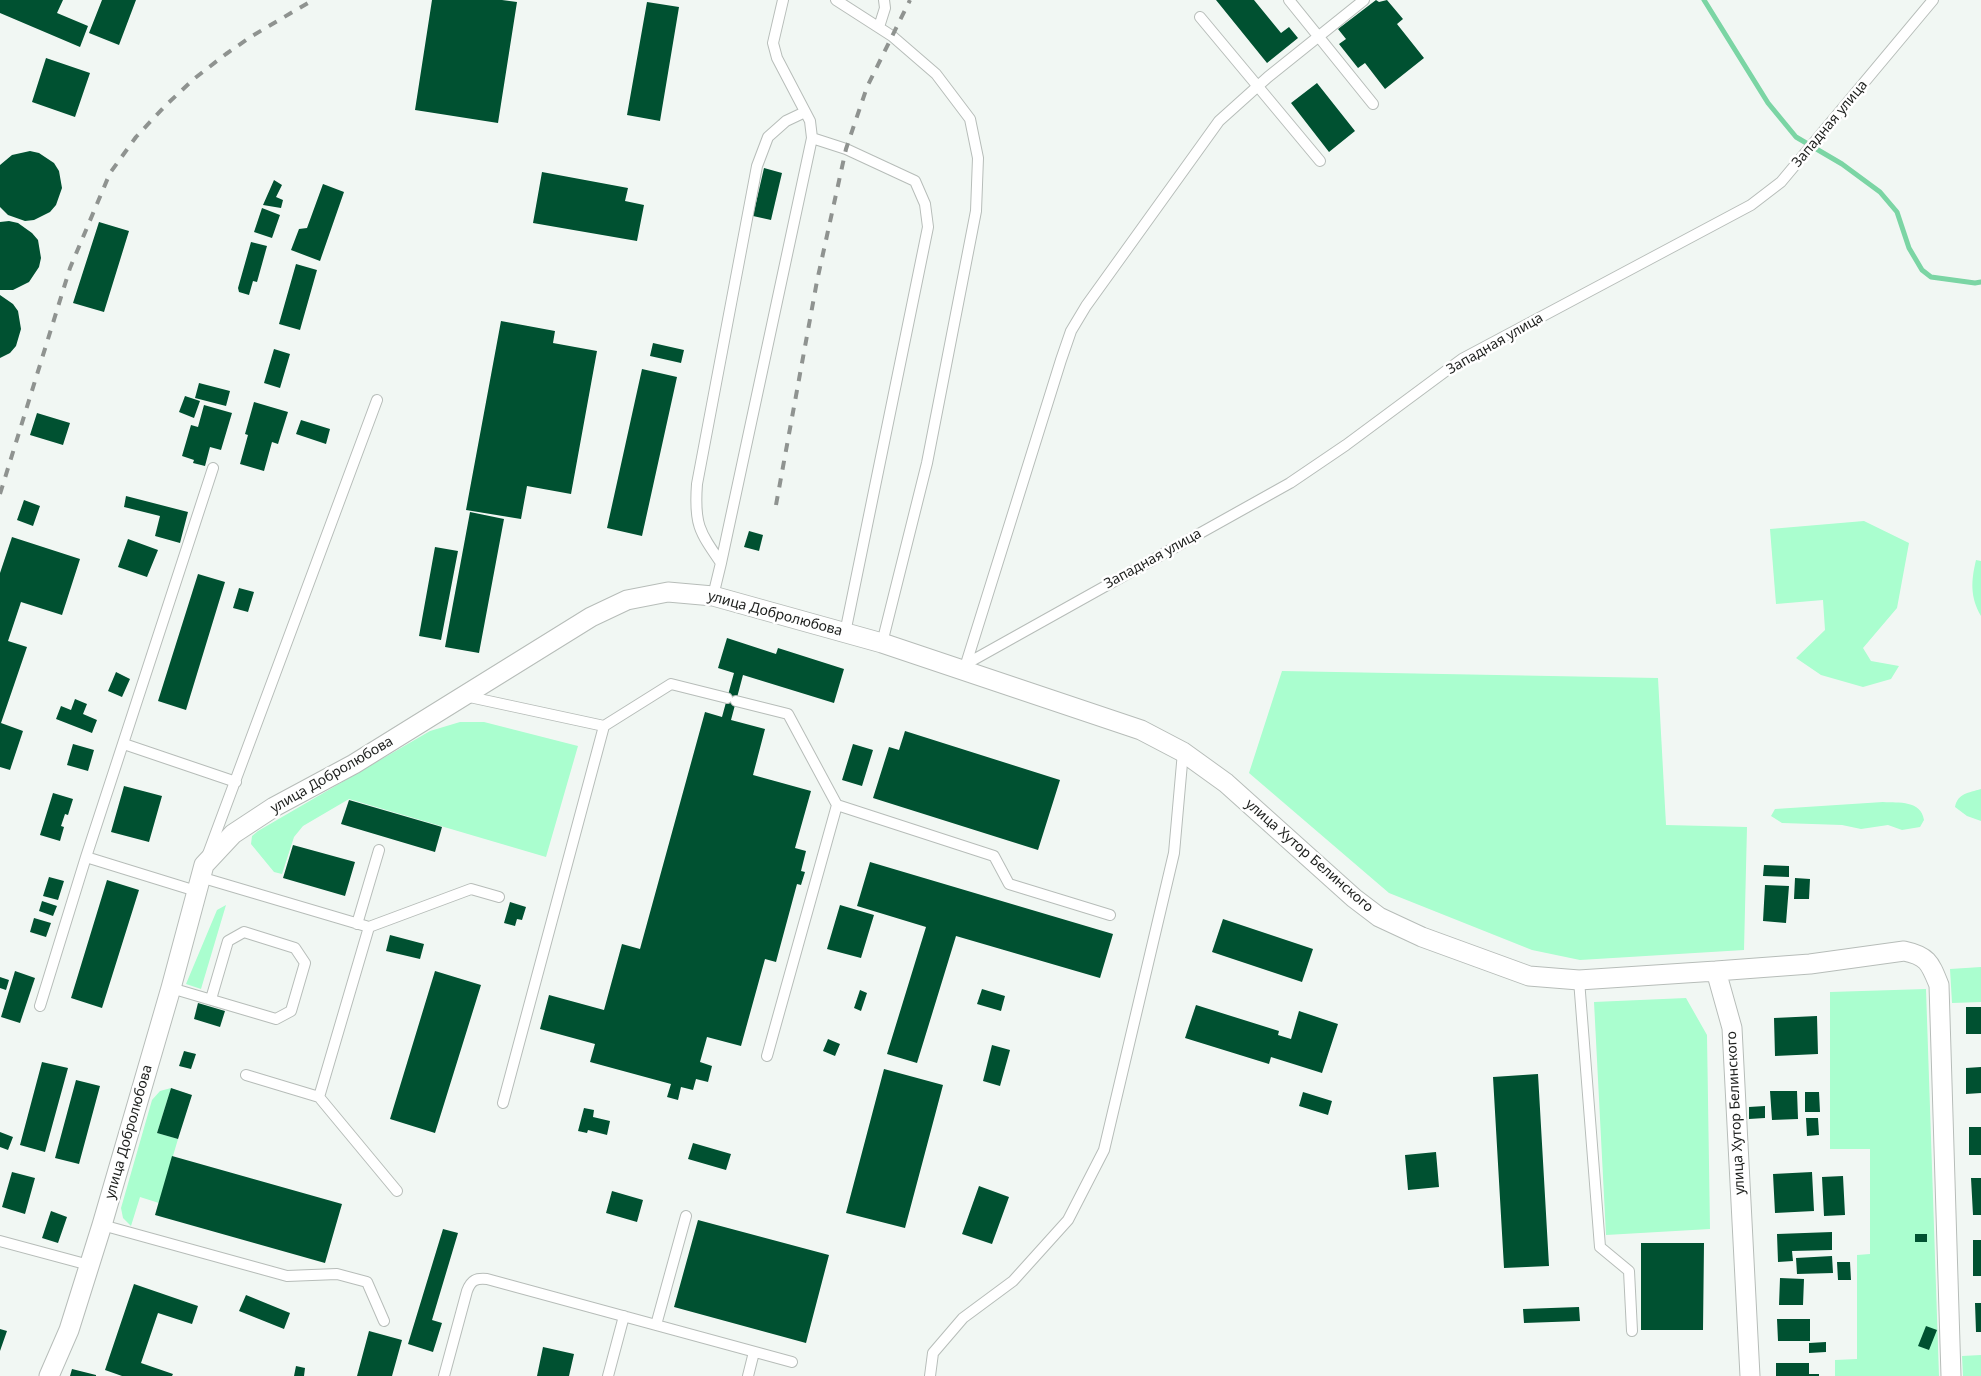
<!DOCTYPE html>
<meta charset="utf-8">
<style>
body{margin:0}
canvas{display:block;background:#f1f7f3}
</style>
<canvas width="1981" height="1376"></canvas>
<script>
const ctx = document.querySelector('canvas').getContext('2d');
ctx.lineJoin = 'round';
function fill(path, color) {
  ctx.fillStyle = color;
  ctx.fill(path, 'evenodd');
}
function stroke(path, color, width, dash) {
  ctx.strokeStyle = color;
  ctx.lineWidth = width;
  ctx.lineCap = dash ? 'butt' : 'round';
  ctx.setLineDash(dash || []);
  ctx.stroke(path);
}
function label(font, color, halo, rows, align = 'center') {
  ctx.font = font + ' "Noto Sans",sans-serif';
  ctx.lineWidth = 5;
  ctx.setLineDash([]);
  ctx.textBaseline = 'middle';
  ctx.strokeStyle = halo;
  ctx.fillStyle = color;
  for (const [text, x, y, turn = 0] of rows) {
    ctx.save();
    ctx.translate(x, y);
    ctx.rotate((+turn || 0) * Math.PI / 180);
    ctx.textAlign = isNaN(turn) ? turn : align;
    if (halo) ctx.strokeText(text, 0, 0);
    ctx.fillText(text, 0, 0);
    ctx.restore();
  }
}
fill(new Path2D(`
 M 1864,521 L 1909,543 L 1897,608 L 1863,648 L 1871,661 L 1899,666 L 1891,679 L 1863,687 L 1821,675 L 1796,658 L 1825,630 L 1823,600 L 1776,604 L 1770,529 Z
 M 1976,560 L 1981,561 L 1981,616 C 1970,597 1971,581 1976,560 Z
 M 1282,671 L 1658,678 L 1666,825 L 1747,827 L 1744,950 L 1580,960 L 1532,950 L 1389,893 L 1249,773 Z
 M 460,722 L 484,722 L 578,746 L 546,857 L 349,799 L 303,826 L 294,837 L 282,874 L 274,872 L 251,844 L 252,836 L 258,831 L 430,731 Z
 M 1981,789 L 1981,821 L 1967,816 L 1955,807 C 1958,793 1968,793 1981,789 Z
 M 1883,802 C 1899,803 1921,800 1924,820 L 1920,827 L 1902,830 L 1888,825 L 1861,829 L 1842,825 L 1782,823 L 1771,816 L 1775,809 Z
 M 226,905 L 201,989 L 186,984 L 217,910 Z
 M 1981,967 L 1981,1002 L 1952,1003 L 1950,969 Z
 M 1926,989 L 1939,1376 L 1835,1376 L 1835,1360 L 1857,1359 L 1857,1255 L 1870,1254 L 1870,1149 L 1830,1149 L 1830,992 Z
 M 1686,998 L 1707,1035 L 1710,1229 L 1606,1235 L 1594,1002 Z
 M 171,1088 L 157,1133 L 178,1139 L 159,1203 L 140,1197 L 131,1226 L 123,1218 L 121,1208 L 152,1100 L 160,1091 Z
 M 1981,1355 L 1981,1376 L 1963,1376 L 1962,1356 Z`), '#aafecf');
stroke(new Path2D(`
 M 1704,0 L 1768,103 L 1796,137 L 1842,164 L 1880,192 L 1897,212 L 1909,248 L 1922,270 L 1931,277 L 1975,283 L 1981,282`), '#7bd5a4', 5);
fill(new Path2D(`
 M 0,0 L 63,0 L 57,13 L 88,26 L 80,47 L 0,13 Z
 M 102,0 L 136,0 L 119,45 L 89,33 Z
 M 432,0 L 502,0 L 517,2 L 498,123 L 415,110 Z
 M 1216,0 L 1254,0 L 1281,33 L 1289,27 L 1298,38 L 1267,63 Z
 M 1376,0 L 1379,2 L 1387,0 L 1403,19 L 1397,24 L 1424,58 L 1385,89 L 1365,63 L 1358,68 L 1339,44 L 1346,39 L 1338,29 Z
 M 647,2 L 679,7 L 660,121 L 627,115 Z
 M 46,58 L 90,73 L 75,117 L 32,102 Z
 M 1317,83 L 1355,131 L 1329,152 L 1291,103 Z
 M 30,151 L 39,153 L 54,163 L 59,171 L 62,188 L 56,205 L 50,212 L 34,220 L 25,221 L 8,215 L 0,207 L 0,165 L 12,155 Z
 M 764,168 L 782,173 L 771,220 L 753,216 Z
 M 542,172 L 628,188 L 625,201 L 644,205 L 637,241 L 533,223 Z
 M 274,180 L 282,185 L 276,197 L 283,200 L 281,208 L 263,205 Z
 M 323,184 L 344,192 L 320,261 L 291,250 L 299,229 L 307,228 Z
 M 262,208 L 280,215 L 272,238 L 254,232 Z
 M 9,221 L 18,223 L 32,233 L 38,240 L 41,258 L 39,267 L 29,282 L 13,290 L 0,290 L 0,222 Z
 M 99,222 L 129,231 L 104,312 L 73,303 Z
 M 251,242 L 267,246 L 257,282 L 253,281 L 249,295 L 239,292 L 238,288 Z
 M 296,264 L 317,270 L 300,330 L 279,324 Z
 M 0,295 L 13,304 L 18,311 L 21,329 L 16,346 L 10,353 L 0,358 Z
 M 501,321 L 555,331 L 553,343 L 597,351 L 571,494 L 527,486 L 521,519 L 466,510 Z
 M 653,343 L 684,350 L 681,363 L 650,356 Z
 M 274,349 L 290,354 L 280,388 L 264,383 Z
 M 642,369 L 677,377 L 642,536 L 607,528 Z
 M 199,383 L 230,391 L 226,406 L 195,398 Z
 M 185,396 L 200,401 L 194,418 L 179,412 Z
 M 254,402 L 288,412 L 278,444 L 272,442 L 264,471 L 240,464 L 248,435 L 245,434 Z
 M 204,405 L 232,413 L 221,450 L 210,447 L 205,466 L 193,463 L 194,460 L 182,456 L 191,425 L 198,427 Z
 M 37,413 L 70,423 L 63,445 L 30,435 Z
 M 301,420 L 330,429 L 326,444 L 296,434 Z
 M 126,496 L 188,512 L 180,543 L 155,536 L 160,516 L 124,507 Z
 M 24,500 L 40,506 L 33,526 L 17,520 Z
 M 470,512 L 504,519 L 479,653 L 445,647 Z
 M 749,531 L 763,535 L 759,551 L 744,547 Z
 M 12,537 L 80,559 L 62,615 L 21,602 L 8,641 L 27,647 L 1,723 L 23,731 L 10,770 L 0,767 L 0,573 Z
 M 128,539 L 158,550 L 147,577 L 118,567 Z
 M 435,547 L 458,551 L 441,640 L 419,636 Z
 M 198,574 L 225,582 L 186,710 L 158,701 Z
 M 239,588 L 254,592 L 248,612 L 233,608 Z
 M 727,638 L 776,654 L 778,648 L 844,669 L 834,703 L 743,675 L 731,720 L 765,729 L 753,775 L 811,791 L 795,848 L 806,851 L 801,871 L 805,872 L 801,885 L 797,884 L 776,962 L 765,959 L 741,1046 L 707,1037 L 700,1062 L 712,1066 L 708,1082 L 696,1079 L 693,1090 L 681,1087 L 678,1100 L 667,1097 L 671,1084 L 590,1062 L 595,1044 L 540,1029 L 549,995 L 604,1010 L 622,944 L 640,949 L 705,712 L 722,717 L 734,673 L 718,668 Z
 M 116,672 L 130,679 L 122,697 L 108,691 Z
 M 75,699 L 87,704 L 83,714 L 97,720 L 92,733 L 56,719 L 61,706 L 71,710 Z
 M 905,731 L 1060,780 L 1038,850 L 873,798 L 889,747 L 899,750 Z
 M 73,744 L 94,750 L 88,771 L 67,765 Z
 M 853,744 L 873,750 L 862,786 L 842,780 Z
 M 124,786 L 162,796 L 149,842 L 111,832 Z
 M 53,793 L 73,799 L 68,815 L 65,814 L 61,826 L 64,827 L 60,841 L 40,835 Z
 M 349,800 L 442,827 L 435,852 L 341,824 Z
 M 293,845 L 355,862 L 345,896 L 283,878 Z
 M 870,862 L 1113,934 L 1100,978 L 956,936 L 917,1063 L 887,1054 L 926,927 L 857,906 Z
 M 1764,865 L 1789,866 L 1789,877 L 1763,876 Z
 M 49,877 L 64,881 L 58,900 L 43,896 Z
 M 1795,878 L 1810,879 L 1809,899 L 1794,899 Z
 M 107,880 L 139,890 L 102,1008 L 71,998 Z
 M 1765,885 L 1789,886 L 1786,923 L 1763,921 Z
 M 42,901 L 57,906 L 53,916 L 39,911 Z
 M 510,902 L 526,907 L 522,920 L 517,919 L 515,926 L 504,923 Z
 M 840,905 L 874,915 L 861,958 L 827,949 Z
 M 34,918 L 51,923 L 46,937 L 30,932 Z
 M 1223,919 L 1313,949 L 1302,982 L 1212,952 Z
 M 390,935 L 424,944 L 420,959 L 386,951 Z
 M 15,971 L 35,978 L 20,1023 L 1,1017 Z
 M 435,971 L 481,985 L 435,1133 L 390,1119 Z
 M 0,977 L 9,980 L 6,990 L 0,988 Z
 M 982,989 L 1005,996 L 1001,1011 L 977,1004 Z
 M 860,990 L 867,993 L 861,1011 L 854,1008 Z
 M 198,1003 L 225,1011 L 220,1027 L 194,1019 Z
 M 1196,1005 L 1279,1031 L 1278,1035 L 1291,1039 L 1299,1011 L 1338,1024 L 1322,1073 L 1271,1057 L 1269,1064 L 1185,1038 Z
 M 1966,1007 L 1981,1007 L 1981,1034 L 1966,1034 Z
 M 1817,1016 L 1818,1054 L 1775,1056 L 1774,1018 Z
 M 828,1039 L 840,1044 L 835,1056 L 823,1051 Z
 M 992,1045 L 1010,1050 L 1000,1086 L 983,1081 Z
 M 184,1051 L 196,1054 L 191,1069 L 179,1066 Z
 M 42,1062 L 68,1068 L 45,1152 L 20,1145 Z
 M 1981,1067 L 1981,1093 L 1966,1094 L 1966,1068 Z
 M 884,1069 L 943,1085 L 905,1228 L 846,1213 Z
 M 1538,1074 L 1549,1266 L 1504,1268 L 1493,1077 Z
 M 76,1080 L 100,1086 L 79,1164 L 55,1158 Z
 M 171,1088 L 192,1095 L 178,1139 L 157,1133 Z
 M 1770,1091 L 1797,1091 L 1798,1119 L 1772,1120 Z
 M 1303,1092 L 1332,1101 L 1328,1115 L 1299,1106 Z
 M 1805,1092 L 1819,1092 L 1820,1112 L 1805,1112 Z
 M 1765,1106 L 1765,1118 L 1749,1119 L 1749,1107 Z
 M 584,1108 L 594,1110 L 593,1117 L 610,1121 L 607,1135 L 588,1130 L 587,1133 L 578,1131 Z
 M 1806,1118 L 1818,1118 L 1819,1135 L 1807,1136 Z
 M 1969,1127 L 1981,1127 L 1981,1155 L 1969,1155 Z
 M 0,1132 L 13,1137 L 8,1150 L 0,1147 Z
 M 693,1143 L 731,1154 L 726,1170 L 688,1159 Z
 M 1436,1152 L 1439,1187 L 1408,1190 L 1405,1155 Z
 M 172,1156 L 342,1204 L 325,1263 L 155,1215 Z
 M 12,1172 L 35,1178 L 25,1214 L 2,1207 Z
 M 1812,1172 L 1814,1211 L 1775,1213 L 1773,1174 Z
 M 1843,1176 L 1845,1215 L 1824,1216 L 1822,1177 Z
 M 1971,1178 L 1981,1178 L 1981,1215 L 1973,1215 Z
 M 979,1186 L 1009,1197 L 992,1244 L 962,1234 Z
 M 612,1191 L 643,1200 L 637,1222 L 606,1213 Z
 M 51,1211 L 67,1217 L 58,1243 L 42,1238 Z
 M 698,1220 L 829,1255 L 806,1343 L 674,1307 Z
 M 443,1229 L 458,1233 L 432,1320 L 442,1323 L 433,1352 L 408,1344 Z
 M 1832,1232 L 1832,1250 L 1792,1251 L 1793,1261 L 1778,1262 L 1777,1234 Z
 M 1915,1234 L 1927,1234 L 1927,1242 L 1915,1242 Z
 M 1973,1240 L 1981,1240 L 1981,1276 L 1973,1276 Z
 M 1641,1243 L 1704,1243 L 1703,1330 L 1641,1330 Z
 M 1832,1256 L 1833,1273 L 1797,1274 L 1796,1258 Z
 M 1837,1262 L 1850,1262 L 1851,1280 L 1838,1280 Z
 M 1780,1278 L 1804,1279 L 1803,1305 L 1779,1305 Z
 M 134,1284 L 198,1306 L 192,1324 L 158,1313 L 141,1363 L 173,1374 L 172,1376 L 122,1376 L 105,1370 Z
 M 246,1295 L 290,1313 L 284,1329 L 239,1311 Z
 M 1975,1303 L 1981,1303 L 1981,1332 L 1976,1332 Z
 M 1579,1307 L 1580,1321 L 1524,1323 L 1523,1309 Z
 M 1777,1319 L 1810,1319 L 1810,1341 L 1778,1341 Z
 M 1926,1326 L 1937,1330 L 1929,1350 L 1918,1346 Z
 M 0,1329 L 7,1331 L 0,1351 Z
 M 369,1331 L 402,1340 L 392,1376 L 357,1376 Z
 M 1826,1342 L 1826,1352 L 1809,1353 L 1809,1343 Z
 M 543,1347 L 574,1354 L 569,1376 L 537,1376 Z
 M 1776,1363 L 1809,1363 L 1809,1374 L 1819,1374 L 1819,1376 L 1776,1376 Z
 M 296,1366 L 305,1368 L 304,1376 L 294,1376 Z
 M 72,1369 L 96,1375 L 96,1376 L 70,1376 Z`), '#005131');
const service = new Path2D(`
 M 836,0 L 892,36 L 936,74 L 970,119 L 978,158 L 976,211 L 927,463 L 882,643
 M 1289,0 L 1373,104
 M 1200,17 L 1320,161
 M 879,27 L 885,8 L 884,0
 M 812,138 L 846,149 L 915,181 L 925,204 L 928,227 L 845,633
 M 721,563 L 812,138 L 810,121 L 777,58 L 773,43 L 783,0
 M 713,596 L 721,563 C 699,531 694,524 697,484 L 757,166 L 768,137 L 786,121 L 805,112
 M 966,664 L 1061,360 L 1071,331 L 1086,306 L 1219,121 L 1268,77 L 1364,0
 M 963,671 L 966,664 L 1290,483 L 1346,445 L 1462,359 L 1751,205 L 1781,182 L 1933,0
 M 465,696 L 604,726 L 503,1103
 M 736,701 L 788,714 L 837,805 L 767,1056
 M 604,726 L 671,684 L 727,698
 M 124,744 L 236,782
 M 837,805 L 994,856 L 1009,884 L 1110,915
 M 208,854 L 377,400
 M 86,857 L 196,891
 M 200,877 L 369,927 L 319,1097 L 246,1075
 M 357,924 L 379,850
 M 369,927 L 471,889 L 499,897
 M 1579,980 L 1600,1247 L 1629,1271 L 1632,1331
 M 171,988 L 276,1019 L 291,1011 L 305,963 L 295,948 L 244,932 L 228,941 L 211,999
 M 40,1006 L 86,857 L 213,468
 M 319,1097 L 397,1191
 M 102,1225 L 287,1276 L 337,1274 L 367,1282 L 384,1321
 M 0,1241 L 89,1265
 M 656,1325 L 686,1216
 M 444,1376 L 467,1291 C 471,1280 476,1278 487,1279 L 792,1362
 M 608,1376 L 624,1316
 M 748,1376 L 754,1352
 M 930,1376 L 933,1353 L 963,1318 L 1013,1281 L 1068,1220 L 1104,1150 L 1174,853 L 1183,752`);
const minor = new Path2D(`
 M 1716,971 L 1810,964 L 1904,951 C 1928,956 1930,963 1939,985 L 1951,1376
 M 49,1376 L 69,1330 L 102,1225 L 171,988 L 204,865 L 233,834 L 274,807 L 354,764 L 591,617 L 627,600 L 668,592 L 713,596 L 882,643 L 1141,730 L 1183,752 L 1226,783 L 1354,898 L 1379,917 L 1422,937 L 1529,976 L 1579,980 L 1716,971 L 1732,1028 L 1750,1376`);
stroke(service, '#b7bdb9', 12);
stroke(minor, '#b7bdb9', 21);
stroke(service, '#fff', 10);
stroke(minor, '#fff', 19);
stroke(new Path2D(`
 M 0,494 L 70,268 L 110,173 L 136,137 L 166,105 L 195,78 L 226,54 L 252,36 L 313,0
 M 776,505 L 817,281 L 846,149 L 867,87 L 910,0`), '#8f9390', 4, [9, 9]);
label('14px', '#1e201e', '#fff', [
 ["Западная улица",1830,124,-50],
 ["Западная улица",1495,344,-30],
 ["Западная улица",1153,559,-29],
 ["улица Добролюбова",775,614,15],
 ["улица Добролюбова",332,775,-30],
 ["улица Хутор Белинского",1309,856,41],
 ["улица Хутор Белинского",1736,1113,-93],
 ["улица Добролюбова",129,1132,-74]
]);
</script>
